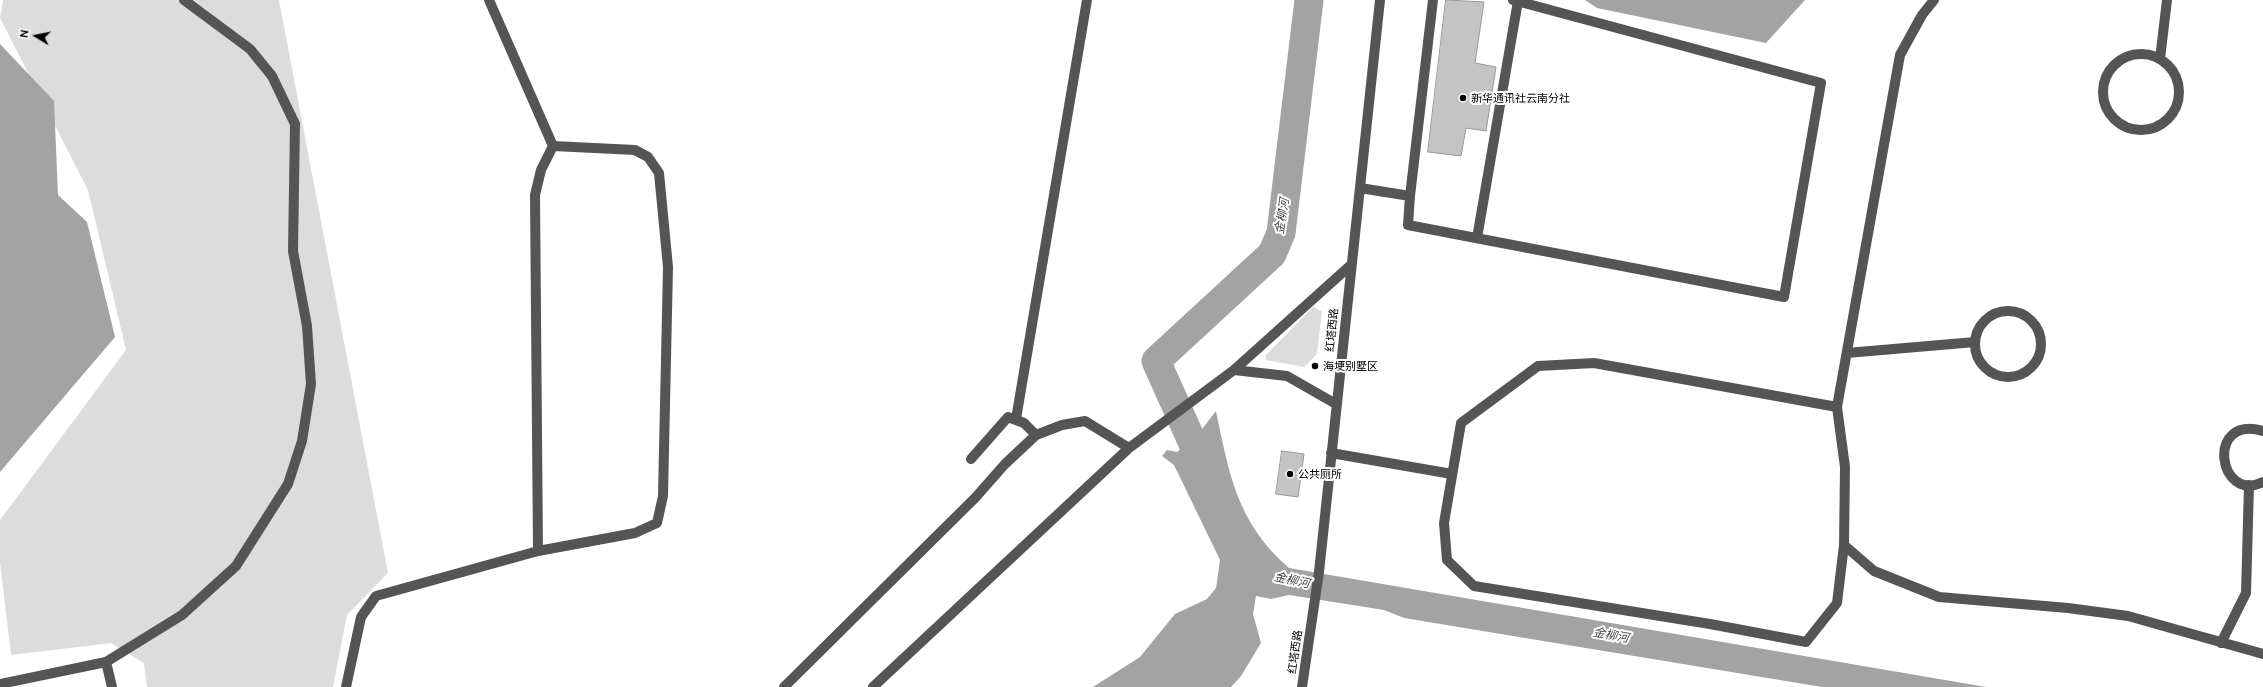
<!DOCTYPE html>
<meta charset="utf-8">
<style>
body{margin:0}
#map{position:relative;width:2263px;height:687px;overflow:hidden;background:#fff;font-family:Ubuntu,sans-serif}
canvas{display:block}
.north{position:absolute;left:16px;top:16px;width:40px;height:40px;-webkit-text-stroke:3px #fff;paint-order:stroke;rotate:280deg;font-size:11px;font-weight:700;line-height:16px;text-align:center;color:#000}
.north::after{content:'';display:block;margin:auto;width:14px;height:18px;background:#000;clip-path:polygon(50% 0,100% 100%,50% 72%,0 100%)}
</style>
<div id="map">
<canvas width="2263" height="687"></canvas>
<div class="north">N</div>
</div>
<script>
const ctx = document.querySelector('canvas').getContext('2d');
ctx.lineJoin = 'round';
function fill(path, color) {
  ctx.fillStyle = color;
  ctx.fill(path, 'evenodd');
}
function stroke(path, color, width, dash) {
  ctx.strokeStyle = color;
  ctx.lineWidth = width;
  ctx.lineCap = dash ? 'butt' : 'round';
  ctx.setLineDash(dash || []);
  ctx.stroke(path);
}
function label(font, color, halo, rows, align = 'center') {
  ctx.font = font + ' Ubuntu,"Noto Sans SC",sans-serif';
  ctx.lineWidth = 4;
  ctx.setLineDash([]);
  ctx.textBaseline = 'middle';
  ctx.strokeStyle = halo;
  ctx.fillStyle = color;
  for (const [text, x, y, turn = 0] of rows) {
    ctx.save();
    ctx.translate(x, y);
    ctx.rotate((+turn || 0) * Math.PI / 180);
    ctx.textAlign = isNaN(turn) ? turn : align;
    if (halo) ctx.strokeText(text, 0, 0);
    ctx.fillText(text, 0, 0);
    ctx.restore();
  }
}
fill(new Path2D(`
 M 3,0 L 279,0 L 388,573 L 347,615 L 333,687 L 147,687 L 144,663 L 111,643 L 11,655 L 0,562 L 0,520 L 126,350 L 88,190 L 0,18 Z
 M 1313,307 L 1322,311 L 1317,354 L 1304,367 L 1266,360 L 1266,355 Z`), '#dcdcdc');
fill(new Path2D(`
 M 1585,0 L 1805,0 L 1766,43 L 1597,8 Z
 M 0,44 L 54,101 L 58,195 L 87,222 L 115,337 L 0,472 Z
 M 1216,411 C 1229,474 1237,523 1289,568 L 1986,687 L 1822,687 L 1404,618 L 1384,610 L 1289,595 L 1271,599 L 1256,596 L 1253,614 L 1261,643 L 1241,676 L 1231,687 L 1093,687 L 1140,657 L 1175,614 L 1207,599 L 1216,588 L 1220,560 L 1174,465 L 1162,456 L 1167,450 L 1177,452 L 1199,433 Z`), '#a3a3a3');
stroke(new Path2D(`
 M 1208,477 L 1156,361 L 1272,254 L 1281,233 L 1309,0`), '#a3a3a3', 29);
const building = new Path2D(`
 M 1446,0 L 1484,2 L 1475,63 L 1496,67 L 1486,131 L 1466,128 L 1461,156 L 1428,152 Z
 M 1282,451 L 1304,454 L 1298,497 L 1276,494 Z`);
fill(building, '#c4c4c4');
stroke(building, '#999', 1);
stroke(new Path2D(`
 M 489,0 L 553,146
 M 1433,0 L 1410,196 L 1408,225 L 1784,297 L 1821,83 L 1513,0
 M 1934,0 L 1922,15 L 1900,55 L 1837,407 L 1845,467 L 1844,545 L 1874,571 L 1939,597 L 2068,608 L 2128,616 L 2263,654
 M2103 92a38 38 0 1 1 76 0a38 38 0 1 1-76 0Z
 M 2160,59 L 2167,0
 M 1360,188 L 1410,196
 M 1477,238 L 1518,1
 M1975 344a33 33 0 1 1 66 0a33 33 0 1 1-66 0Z
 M 1847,353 L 1975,342
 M 1234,370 L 1287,376 L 1336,404
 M 1837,407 L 1594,363 L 1538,366 L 1461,423 L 1444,523 L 1447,560 L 1474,586 L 1710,624 L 1806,642 L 1837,603 L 1844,545
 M 1016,419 L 1087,0
 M 2263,431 C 2205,414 2218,504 2263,482
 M 1331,453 L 1452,474
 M 971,459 L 1008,417 L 1024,423 L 1036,435
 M 2221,643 L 2246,593 L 2249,485
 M 106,662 L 112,687
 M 0,684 L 106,662 L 182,615 L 236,566 L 288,484 L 302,441 L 311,384 L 307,326 L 293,251 L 295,124 L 272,76 L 250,49 L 184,0
 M 346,687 L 361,617 L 376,596 L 538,551 L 635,533 L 657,523 L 663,496 L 668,267 L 659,173 L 648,157 L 635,150 L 553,146 L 541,170 L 535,195 L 538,551
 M 784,687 L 975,498 L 1005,464 L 1036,435 L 1062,425 L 1085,421 L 1129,448
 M 873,687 L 1129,448 L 1234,370 L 1352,264
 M 1302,687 L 1319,572 L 1380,0`), '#555', 10);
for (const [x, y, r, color] of [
 [1463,98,4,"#000"],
 [1315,366,4,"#000"],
 [1290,474,4,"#000"]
]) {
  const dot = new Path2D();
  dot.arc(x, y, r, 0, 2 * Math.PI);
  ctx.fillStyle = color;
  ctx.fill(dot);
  stroke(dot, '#fff', 1.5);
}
label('11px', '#000', '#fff', [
 ["新华通讯社云南分社",1471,98],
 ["海埂别墅区",1323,366],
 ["公共厕所",1298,474]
], 'left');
label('11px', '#000', '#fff', [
 ["红塔西路",1332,330,-84],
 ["红塔西路",1295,652,-82]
]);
label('italic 12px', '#444', '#fff', [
 ["金柳河",1282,216,-81],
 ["金柳河",1292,580,12],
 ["金柳河",1611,635,10]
]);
</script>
